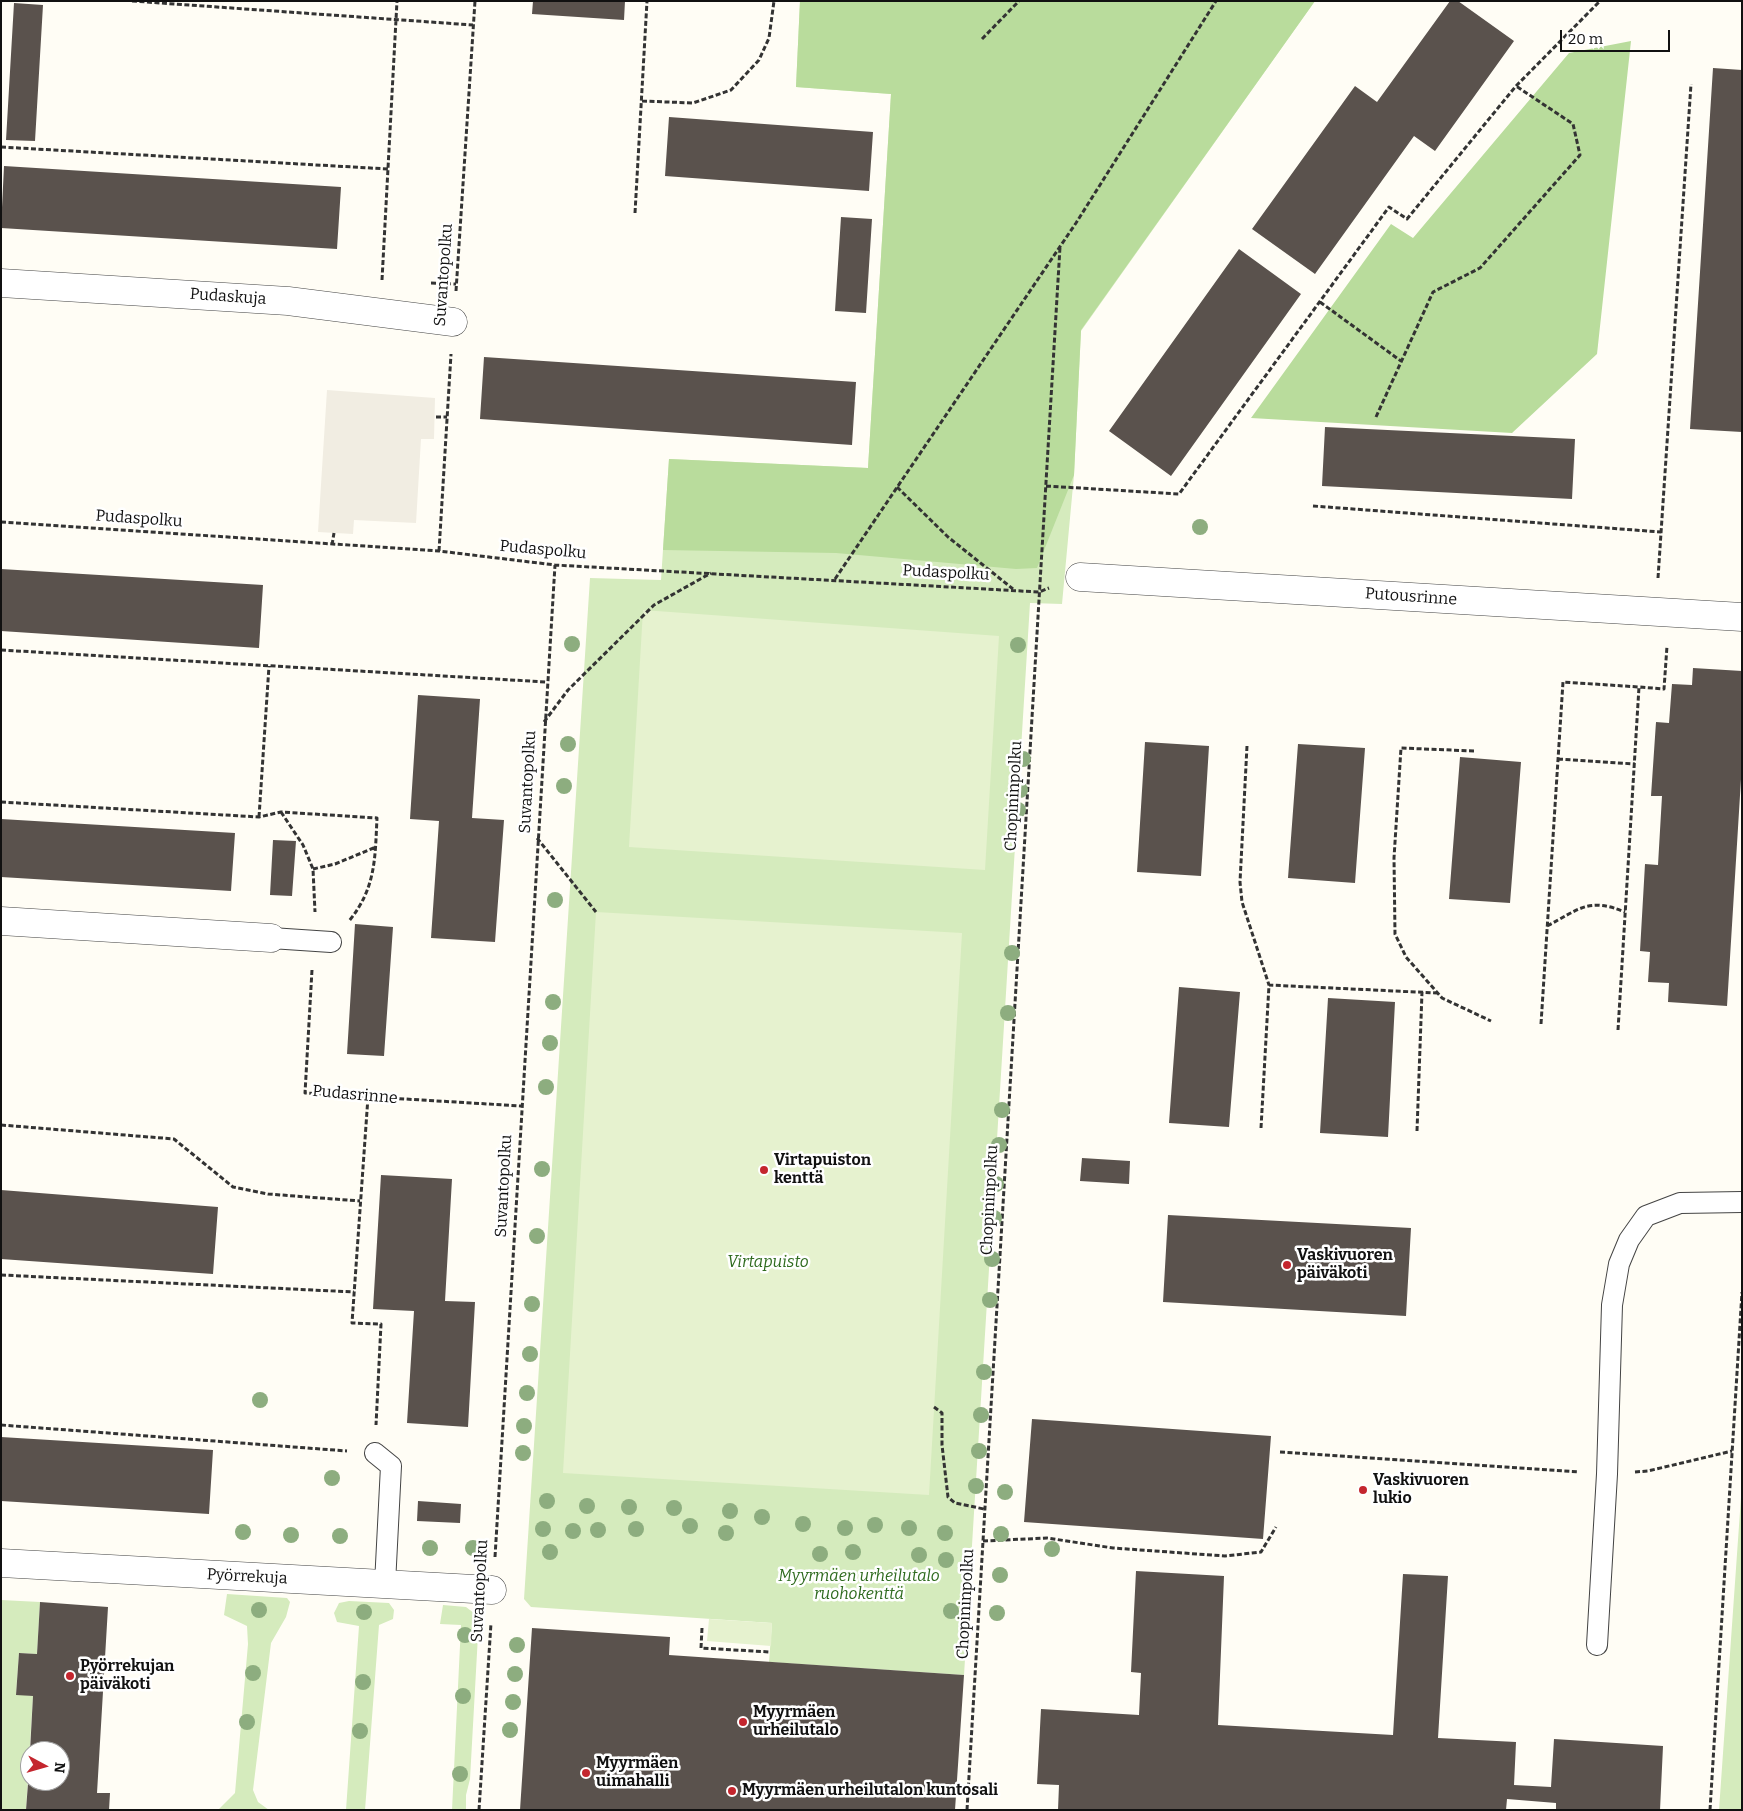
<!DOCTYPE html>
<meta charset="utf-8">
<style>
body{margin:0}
#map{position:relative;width:1743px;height:1811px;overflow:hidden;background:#fffdf5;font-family:Bitter,serif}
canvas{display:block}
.frame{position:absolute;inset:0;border:2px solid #111;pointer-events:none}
.north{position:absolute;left:20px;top:1741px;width:50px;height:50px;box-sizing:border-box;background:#fff;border:1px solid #a0a0a0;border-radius:50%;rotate:96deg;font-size:14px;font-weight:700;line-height:20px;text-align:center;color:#111}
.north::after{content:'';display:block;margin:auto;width:18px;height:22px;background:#c4262e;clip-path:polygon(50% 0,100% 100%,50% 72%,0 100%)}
.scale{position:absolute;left:1560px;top:30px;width:110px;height:22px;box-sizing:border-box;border:2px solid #111;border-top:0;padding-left:6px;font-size:15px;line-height:18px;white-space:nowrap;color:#111;-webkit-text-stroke:4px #fff;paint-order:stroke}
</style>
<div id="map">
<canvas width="1743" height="1811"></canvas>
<div class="frame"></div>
<div class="north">N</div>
<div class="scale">20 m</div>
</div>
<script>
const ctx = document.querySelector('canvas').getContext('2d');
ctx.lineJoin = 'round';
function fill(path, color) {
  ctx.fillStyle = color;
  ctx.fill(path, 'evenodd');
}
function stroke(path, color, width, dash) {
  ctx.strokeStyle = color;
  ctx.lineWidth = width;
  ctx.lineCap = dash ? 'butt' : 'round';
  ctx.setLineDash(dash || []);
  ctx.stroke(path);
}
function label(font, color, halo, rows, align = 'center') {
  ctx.font = font + ' Bitter,serif';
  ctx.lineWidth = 5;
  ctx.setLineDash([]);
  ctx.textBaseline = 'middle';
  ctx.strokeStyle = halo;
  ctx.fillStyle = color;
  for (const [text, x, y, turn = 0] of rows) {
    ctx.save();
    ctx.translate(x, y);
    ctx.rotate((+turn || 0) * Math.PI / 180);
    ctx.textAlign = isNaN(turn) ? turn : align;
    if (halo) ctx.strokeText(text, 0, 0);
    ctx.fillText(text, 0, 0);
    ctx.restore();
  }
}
fill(new Path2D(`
 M 800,1 L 1315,1 L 1081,331 L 1074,475 L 1062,604 L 1030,603 L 964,1675 L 769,1662 L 772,1623 L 531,1607 L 524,1599 L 590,578 L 661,580 L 669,459 L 868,468 L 891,94 L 796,87 Z
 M 1742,1483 L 1742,1810 L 1719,1810 Z
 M 227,1594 L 287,1598 L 290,1602 L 286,1617 L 271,1643 L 253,1790 L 258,1802 L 269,1810 L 218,1810 L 235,1793 L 248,1644 L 247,1626 L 224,1615 Z
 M 1,1600 L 40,1602 L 37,1654 L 19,1653 L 16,1694 L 33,1696 L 26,1810 L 1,1810 Z
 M 349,1601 L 389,1603 L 394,1610 L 393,1619 L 379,1625 L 365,1810 L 346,1810 L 359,1626 L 337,1622 L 334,1613 L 339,1603 Z
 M 443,1605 L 466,1607 L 479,1617 L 470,1779 L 466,1795 L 466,1810 L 452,1810 L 461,1625 L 440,1624 Z`), '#d5ebbd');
fill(new Path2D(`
 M 800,1 L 1315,1 L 1081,330 L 1074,475 L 1037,568 L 1016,569 L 836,553 L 663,550 L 669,459 L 868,468 L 891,94 L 796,87 Z
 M 1631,41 L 1597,354 L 1512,433 L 1251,418 L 1391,224 L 1413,238 L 1569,53 Z`), '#b9dc9c');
fill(new Path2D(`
 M 643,610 L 999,636 L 985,870 L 629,847 Z
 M 596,912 L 962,933 L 929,1495 L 563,1473 Z
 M 709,1619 L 772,1623 L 771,1646 L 707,1641 Z`), '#e6f2cf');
fill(new Path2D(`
 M 327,390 L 435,398 L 434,439 L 421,439 L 416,523 L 354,520 L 353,534 L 318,532 Z`), '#f1ede2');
fill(new Path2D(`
 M 533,1 L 625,1 L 624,20 L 532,14 Z
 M 1450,1 L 1458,1 L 1514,41 L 1435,151 L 1414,136 L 1315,274 L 1252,229 L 1355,86 L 1377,102 Z
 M 14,3 L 43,5 L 35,141 L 6,140 Z
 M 1713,68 L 1742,70 L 1742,432 L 1690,429 Z
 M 669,117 L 873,132 L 869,191 L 665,176 Z
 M 4,166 L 341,187 L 337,249 L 1,228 Z
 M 841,217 L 872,219 L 866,313 L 835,311 Z
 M 1239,249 L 1301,294 L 1171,476 L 1109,431 Z
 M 484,357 L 856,382 L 852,445 L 480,419 Z
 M 1325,427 L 1575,439 L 1572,499 L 1322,486 Z
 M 1,569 L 263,585 L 259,648 L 1,631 Z
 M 1693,668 L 1742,671 L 1742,763 L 1727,1006 L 1668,1002 L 1669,983 L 1648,982 L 1650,952 L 1640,951 L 1645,864 L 1658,865 L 1662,796 L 1651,796 L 1656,722 L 1669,723 L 1672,684 L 1692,685 Z
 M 418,695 L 480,699 L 472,818 L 504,820 L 495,942 L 431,938 L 439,821 L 410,819 Z
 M 1145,742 L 1209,746 L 1201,876 L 1137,872 Z
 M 1298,744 L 1365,748 L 1355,883 L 1288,878 Z
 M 1460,757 L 1521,762 L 1510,903 L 1449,899 Z
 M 1,819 L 235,833 L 231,891 L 1,877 Z
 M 273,840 L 296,841 L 292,896 L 270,895 Z
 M 355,924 L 393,927 L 384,1056 L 347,1054 Z
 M 1179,987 L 1240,992 L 1229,1127 L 1169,1123 Z
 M 1328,998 L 1395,1002 L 1388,1137 L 1320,1133 Z
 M 1082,1158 L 1130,1161 L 1129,1184 L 1080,1181 Z
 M 381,1175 L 452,1179 L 445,1301 L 475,1302 L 468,1427 L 407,1423 L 414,1311 L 373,1309 Z
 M 1,1190 L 218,1207 L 213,1274 L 1,1259 Z
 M 1168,1215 L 1411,1228 L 1406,1316 L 1163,1302 Z
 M 1032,1419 L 1271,1436 L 1263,1539 L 1024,1522 Z
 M 1,1437 L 213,1450 L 209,1514 L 1,1501 Z
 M 418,1501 L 461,1504 L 460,1523 L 417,1521 Z
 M 1136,1571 L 1224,1576 L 1218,1725 L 1393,1735 L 1403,1574 L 1448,1576 L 1438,1738 L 1516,1742 L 1514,1785 L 1551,1787 L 1554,1739 L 1663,1746 L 1660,1810 L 1556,1810 L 1556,1803 L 1507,1799 L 1506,1810 L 1058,1810 L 1059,1785 L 1037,1784 L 1041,1709 L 1139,1715 L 1141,1673 L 1131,1672 Z
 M 40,1602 L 108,1607 L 97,1793 L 110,1793 L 109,1810 L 26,1810 L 29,1770 L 30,1781 L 60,1781 L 60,1751 L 30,1751 L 33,1696 L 16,1695 L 19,1653 L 37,1654 Z
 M 532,1628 L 670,1637 L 669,1655 L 964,1675 L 955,1810 L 520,1810 Z`), '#5a524d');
const lane = new Path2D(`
 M 271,938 L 331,942
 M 375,1453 L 391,1466 L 385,1584
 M 1597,1645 L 1607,1474 L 1612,1305 L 1619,1264 L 1629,1240 L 1646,1216 L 1680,1203 L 1742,1202`);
const street = new Path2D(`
 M 1,283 L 288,301 L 453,322
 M 1080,577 L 1742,617
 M 1,921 L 271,938
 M 1,1563 L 492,1590`);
stroke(lane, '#444', 22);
stroke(street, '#444', 29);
stroke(new Path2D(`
 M 132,1 L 473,25
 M 982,39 L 1019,1
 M 642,101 L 693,103 L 731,90 L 759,60 L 769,38 L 774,1
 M 1,147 L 388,169
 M 635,213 L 647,1
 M 382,280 L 397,1
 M 431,283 L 456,284
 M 456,291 L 475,1
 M 1320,302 L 1401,361
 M 436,417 L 447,417
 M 1376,417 L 1433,292 L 1480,268 L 1580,155 L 1573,124 L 1516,86
 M 1046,486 L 1179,494 L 1389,207 L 1407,219 L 1516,86 L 1600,1
 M 897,487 L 948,537 L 1013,589
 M 1313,506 L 1661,532
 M 1,522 L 439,551 L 555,565 L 1039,592 L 1049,588
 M 332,545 L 334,533
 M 439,551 L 451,354
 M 1658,578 L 1691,84
 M 835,579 L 1076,223 L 1216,1
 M 1,650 L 546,682
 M 544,722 L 568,690 L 654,605 L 711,573
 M 1247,746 L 1240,882 L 1242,902 L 1269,985
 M 1474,751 L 1401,748 L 1394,858 L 1395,934 L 1406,957 L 1442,998 L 1491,1021
 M 1558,759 L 1635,764
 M 1,802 L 259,817 L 281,812 L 377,818 C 375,858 376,888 349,921
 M 281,812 L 303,845 L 313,869 L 315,912
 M 259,817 L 269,666
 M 537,838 L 596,912
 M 313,869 L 335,864 L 376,847
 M 1547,926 C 1580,909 1588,897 1625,912
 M 312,970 L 305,1093 L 521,1106
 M 1541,1024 L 1563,682 L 1639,687
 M 1618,1030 L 1639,687 L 1664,689 L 1667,646
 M 368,1097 L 352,1323 L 381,1324 L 376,1425
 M 1,1125 L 174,1139 L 233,1187 L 268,1194 L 360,1201
 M 1261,1128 L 1269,985 L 1437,993
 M 1417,1131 L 1422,992
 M 1,1275 L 354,1292
 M 934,1407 L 942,1413 L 942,1445 L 948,1497 L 955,1503 L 984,1509
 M 1,1425 L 347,1451
 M 1280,1452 L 1579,1472
 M 1635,1472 L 1648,1471 L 1732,1451
 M 983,1541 L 1047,1538 L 1113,1548 L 1225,1556 L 1261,1552 L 1276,1527
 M 495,1557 L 555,565
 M 702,1628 L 701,1648 L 770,1652
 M 479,1810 L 491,1623
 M 967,1810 L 1060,247
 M 1710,1810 L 1742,1292`), '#333', 3, [5, 2.5]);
stroke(lane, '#fff', 20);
stroke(street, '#fff', 28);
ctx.fillStyle = '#8dad7f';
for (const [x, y] of [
 [1200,527],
 [572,644],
 [1018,645],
 [568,744],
 [1023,759],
 [564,786],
 [1020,790],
 [1018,810],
 [555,900],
 [1012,953],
 [553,1002],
 [1008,1013],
 [550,1043],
 [546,1087],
 [1002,1110],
 [999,1145],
 [542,1169],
 [996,1184],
 [994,1218],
 [537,1236],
 [992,1259],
 [990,1300],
 [532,1304],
 [530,1354],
 [984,1372],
 [527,1393],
 [260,1400],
 [981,1415],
 [524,1426],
 [979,1451],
 [523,1453],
 [332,1478],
 [976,1486],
 [1005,1492],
 [547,1501],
 [587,1506],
 [629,1507],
 [674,1508],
 [730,1511],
 [762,1517],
 [803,1524],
 [875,1525],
 [690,1526],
 [845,1528],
 [909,1528],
 [543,1529],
 [636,1529],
 [598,1530],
 [573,1531],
 [243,1532],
 [726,1533],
 [945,1533],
 [1001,1534],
 [291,1535],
 [340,1536],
 [430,1548],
 [473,1548],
 [1052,1549],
 [550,1552],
 [853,1552],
 [820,1554],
 [919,1555],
 [946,1560],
 [1000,1575],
 [259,1610],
 [951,1611],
 [364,1612],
 [997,1613],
 [465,1635],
 [517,1645],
 [253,1673],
 [515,1674],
 [363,1682],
 [463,1696],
 [513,1702],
 [247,1722],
 [510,1730],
 [360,1731],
 [460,1774]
]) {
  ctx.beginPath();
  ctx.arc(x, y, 8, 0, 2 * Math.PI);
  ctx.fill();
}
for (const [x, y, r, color] of [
 [764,1170,5,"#c4262e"],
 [1287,1265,5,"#c4262e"],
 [1363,1490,5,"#c4262e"],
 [70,1676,5,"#c4262e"],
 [743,1722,5,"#c4262e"],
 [586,1773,5,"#c4262e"],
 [732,1791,5,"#c4262e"]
]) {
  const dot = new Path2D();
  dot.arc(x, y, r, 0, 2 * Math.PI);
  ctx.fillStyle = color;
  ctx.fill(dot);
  stroke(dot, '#fff', 2);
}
label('16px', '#111', '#fff', [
 ["Suvantopolku",444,275,-86],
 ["Pudaskuja",228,297,4],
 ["Pudaspolku",139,519,4],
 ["Pudaspolku",543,550,5],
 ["Pudaspolku",946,573,3],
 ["Putousrinne",1411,597,4],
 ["Suvantopolku",528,782,-87],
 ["Chopininpolku",1014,796,-87],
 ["Pudasrinne",355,1095,5],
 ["Suvantopolku",504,1186,-87],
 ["Chopininpolku",990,1200,-87],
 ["Pyörrekuja",247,1577,3],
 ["Suvantopolku",480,1591,-87],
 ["Chopininpolku",966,1604,-87]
]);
label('bold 16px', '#111', '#fff', [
 ["Virtapuiston",774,1161],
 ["kenttä",774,1179],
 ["Vaskivuoren",1297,1256],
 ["päiväkoti",1297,1274],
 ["Vaskivuoren",1373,1481],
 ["lukio",1373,1499],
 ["Pyörrekujan",80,1667],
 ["päiväkoti",80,1685],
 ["Myyrmäen",753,1713],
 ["urheilutalo",753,1731],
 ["Myyrmäen",596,1764],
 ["uimahalli",596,1782],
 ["Myyrmäen urheilutalon kuntosali",742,1791]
], 'left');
label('italic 16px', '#2f6b1f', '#fff', [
 ["Virtapuisto",768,1263],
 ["Myyrmäen urheilutalo",859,1577],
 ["ruohokenttä",859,1595]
]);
</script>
